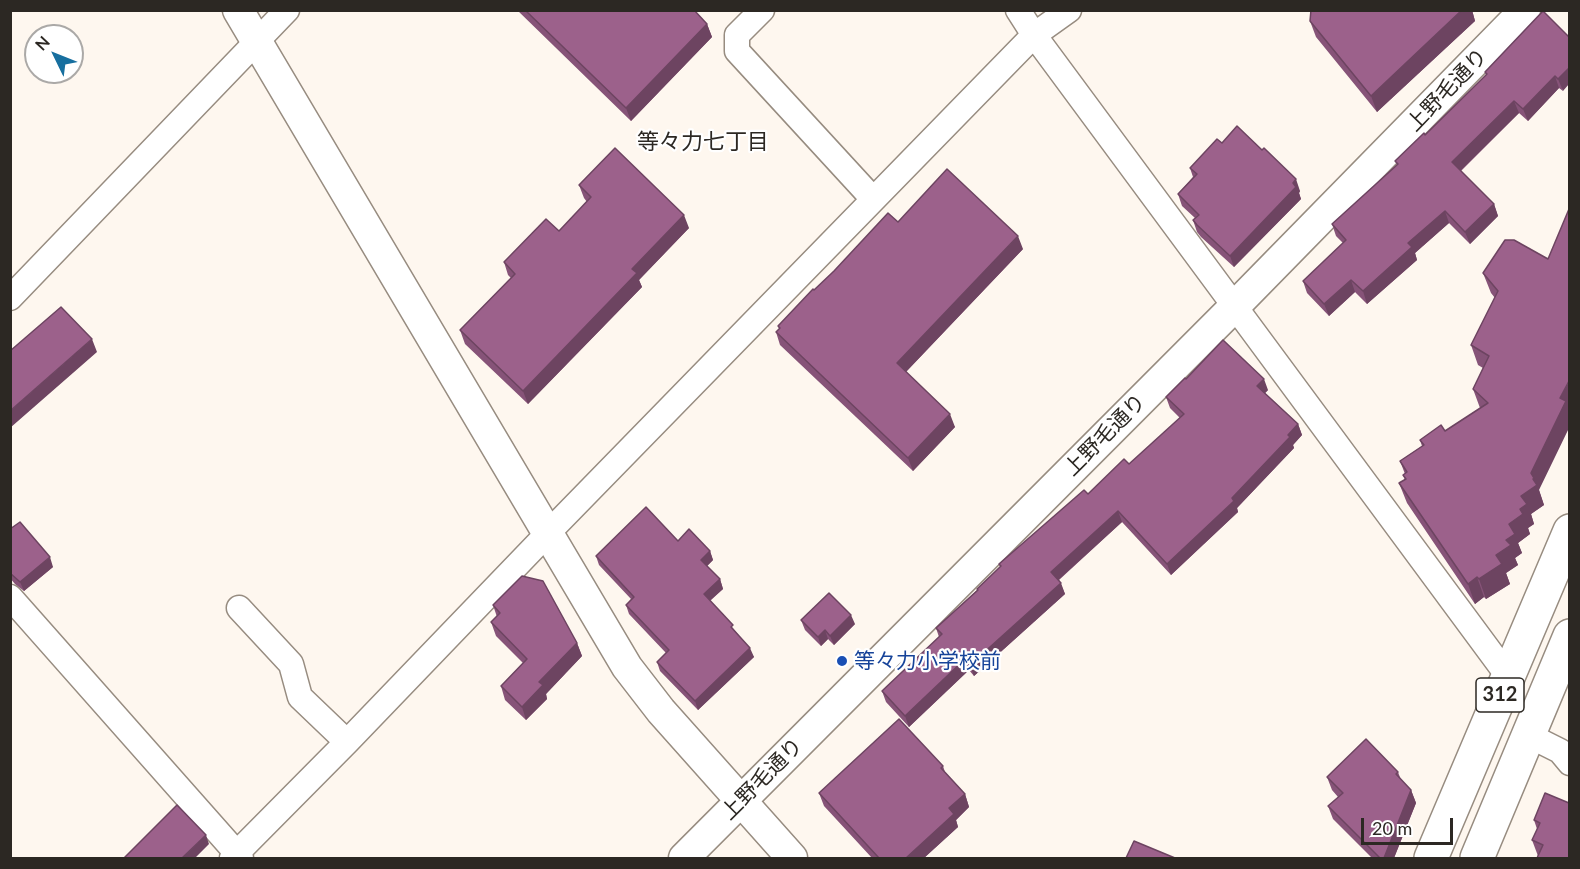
<!DOCTYPE html>
<meta charset="utf-8">
<style>
body{margin:0}
#map{position:relative;width:1580px;height:869px;overflow:hidden;background:#fef7ef;font-family:Lato,sans-serif}
canvas{display:block}
.frame{position:absolute;inset:0;border:12px solid #2c2823;pointer-events:none}
.north{position:absolute;left:24px;top:24px;width:60px;height:60px;box-sizing:border-box;background:#fff;border:2px solid #aba9a7;border-radius:50%;rotate:313deg;font-size:16px;font-weight:700;line-height:24px;text-align:center;color:#2c2823}
.north::after{content:'';display:block;margin:auto;width:21px;height:27px;background:#176f9f;clip-path:polygon(50% 0,100% 100%,50% 72%,0 100%)}
.scale{position:absolute;left:1361px;top:818px;width:92px;height:27px;box-sizing:border-box;border:3px solid #2c2823;border-top:0;padding-left:8px;font-size:18px;line-height:21px;white-space:nowrap;color:#2c2823;-webkit-text-stroke:4px #fff;paint-order:stroke}
</style>
<div id="map">
<canvas width="1580" height="869"></canvas>
<div class="frame"></div>
<div class="north">N</div>
<div class="scale">20 m</div>
</div>
<script>
const ctx = document.querySelector('canvas').getContext('2d');
ctx.lineJoin = 'round';
function stroke(path, color, width, dash) {
  ctx.strokeStyle = color;
  ctx.lineWidth = width;
  ctx.lineCap = dash ? 'butt' : 'round';
  ctx.setLineDash(dash || []);
  ctx.stroke(path);
}
function fill(path, color) {
  ctx.fillStyle = color;
  ctx.fill(path, 'evenodd');
}
function label(font, color, halo, rows, align = 'center') {
  ctx.font = font + ' Lato,"Noto Sans JP",sans-serif';
  ctx.lineWidth = 4.5;
  ctx.setLineDash([]);
  ctx.textBaseline = 'middle';
  ctx.strokeStyle = halo;
  ctx.fillStyle = color;
  for (const [text, x, y, turn = 0] of rows) {
    ctx.save();
    ctx.translate(x, y);
    ctx.rotate((+turn || 0) * Math.PI / 180);
    ctx.textAlign = isNaN(turn) ? turn : align;
    if (halo) ctx.strokeText(text, 0, 0);
    ctx.fillText(text, 0, 0);
    ctx.restore();
  }
}
const minor = new Path2D(`
 M 762,10 L 737,35 L 737,51 L 873,199
 M 1018,10 L 1034,35 L 1508,676
 M 10,298 L 287,10
 M 10,597 L 241,858
 M 239,608 L 291,664 L 300,697 L 347,742
 M 1528,735 L 1560,751 L 1570,763
 M 232,858 L 347,742 L 548,533 L 1034,35 L 1069,10`);
const tertiary = new Path2D(`
 M 238,10 L 627,667 L 661,711 L 792,858
 M 684,858 L 1235,306 L 1525,10`);
const primary = new Path2D(`
 M 1431,858 L 1570,531
 M 1477,858 L 1570,636`);
stroke(minor, '#978c80', 27);
stroke(tertiary, '#978c80', 33);
stroke(primary, '#978c80', 36);
stroke(minor, '#fff', 24);
stroke(tertiary, '#fff', 30);
stroke(primary, '#fff', 33);
fill(new Path2D(`
 M 517,10 L 694,10 L 707,24 L 712,37 L 631,121 Z
 M 1311,10 L 1472,10 L 1475,21 L 1377,112 L 1316,37 L 1310,21 Z
 M 1543,11 L 1563,91 L 1559,88 L 1528,121 L 1519,113 L 1461,171 L 1494,204 L 1498,216 L 1470,244 L 1449,223 L 1415,253 L 1417,260 L 1367,304 L 1355,292 L 1329,316 L 1307,293 L 1303,281 L 1343,243 L 1336,236 L 1332,224 L 1397,165 L 1395,161 L 1425,135 L 1486,75 L 1485,72 Z
 M 1222,143 L 1300,191 L 1299,193 L 1301,199 L 1234,267 L 1201,237 L 1197,232 L 1193,220 L 1195,218 L 1182,206 L 1178,194 L 1193,177 L 1190,168 Z
 M 579,185 L 689,228 L 639,280 L 642,287 L 528,404 L 465,344 L 460,330 L 511,278 L 508,275 L 504,262 L 559,231 L 587,202 L 584,198 Z
 M 898,222 L 1023,249 L 906,372 L 955,427 L 913,471 L 780,345 L 776,332 L 779,329 L 778,326 L 814,290 Z
 M 1505,240 L 1539,490 L 1544,505 L 1531,514 L 1534,524 L 1528,528 L 1530,534 L 1518,543 L 1522,553 L 1515,558 L 1518,565 L 1506,573 L 1510,584 L 1486,599 L 1484,597 L 1475,604 L 1407,503 L 1399,483 L 1405,480 L 1403,475 L 1405,474 L 1400,461 L 1422,446 L 1420,440 L 1445,431 L 1480,408 L 1473,389 L 1483,368 L 1478,365 L 1471,345 L 1495,298 L 1491,293 L 1483,273 Z
 M 1186,379 L 1268,390 L 1265,393 L 1298,424 L 1302,435 L 1293,445 L 1294,448 L 1237,508 L 1238,512 L 1171,575 L 1122,522 L 1059,580 L 1065,594 L 974,676 L 969,670 L 909,727 L 886,702 L 882,691 L 939,637 L 936,628 L 977,590 L 1000,567 L 999,564 L 1088,494 L 1129,464 L 1180,418 L 1170,408 L 1166,397 Z
 M 10,529 L 53,567 L 24,591 L 15,584 L 10,578 Z
 M 678,541 L 710,551 L 713,560 L 707,566 L 720,579 L 723,589 L 710,601 L 737,633 L 754,657 L 698,710 L 660,671 L 657,662 L 666,653 L 629,614 L 626,605 L 631,599 L 599,565 L 596,556 Z
 M 493,605 L 577,643 L 582,656 L 546,694 L 547,699 L 526,720 L 505,700 L 501,686 L 523,663 L 496,636 L 491,622 L 497,617 Z
 M 801,620 L 855,624 L 834,645 L 828,639 L 821,646 L 805,630 Z
 M 943,766 L 945,772 L 965,794 L 969,807 L 956,820 L 958,827 L 924,858 L 872,858 L 824,806 L 819,793 Z
 M 1398,772 L 1401,780 L 1411,790 L 1416,803 L 1394,858 L 1372,858 L 1333,819 L 1328,806 L 1338,797 L 1332,790 L 1327,777 Z
 M 1569,803 L 1538,856 L 1532,840 L 1537,829 L 1534,820 Z`), '#865378');
fill(new Path2D(`
 M 1462,10 L 1472,10 L 1475,21 L 1377,112 L 1371,96 Z
 M 707,24 L 712,37 L 631,121 L 626,108 Z
 M 1569,68 L 1569,84 L 1563,91 L 1558,79 Z
 M 1555,76 L 1559,88 L 1528,121 L 1523,109 Z
 M 1514,101 L 1519,113 L 1457,174 L 1452,162 Z
 M 1296,179 L 1300,191 L 1299,193 L 1301,199 L 1234,267 L 1230,256 Z
 M 1494,204 L 1498,216 L 1470,244 L 1465,232 Z
 M 1445,211 L 1449,223 L 1415,253 L 1417,260 L 1367,304 L 1363,291 L 1408,243 Z
 M 684,215 L 689,228 L 639,280 L 642,287 L 528,404 L 523,391 L 632,269 Z
 M 1018,236 L 1023,249 L 902,376 L 897,363 Z
 M 1351,280 L 1355,292 L 1329,316 L 1324,304 Z
 M 92,339 L 97,352 L 10,428 L 10,411 Z
 M 1264,379 L 1268,390 L 1261,397 L 1257,386 Z
 M 1569,381 L 1569,428 L 1539,490 L 1544,505 L 1531,514 L 1534,524 L 1528,528 L 1530,534 L 1518,543 L 1522,553 L 1515,558 L 1518,565 L 1506,573 L 1510,584 L 1486,599 L 1479,579 L 1506,540 L 1509,524 L 1520,509 L 1521,496 L 1560,398 Z
 M 950,414 L 955,427 L 913,471 L 908,458 Z
 M 1298,424 L 1302,435 L 1293,445 L 1294,448 L 1237,508 L 1238,512 L 1171,575 L 1167,564 L 1232,498 Z
 M 1118,511 L 1122,522 L 1055,583 L 1051,572 Z
 M 710,551 L 713,560 L 704,569 L 701,560 Z
 M 50,557 L 53,567 L 24,591 L 20,582 Z
 M 1477,577 L 1484,597 L 1475,604 L 1468,584 Z
 M 720,579 L 723,589 L 707,603 L 704,594 Z
 M 1061,583 L 1065,594 L 974,676 L 970,665 Z
 M 851,615 L 855,624 L 834,645 L 830,636 Z
 M 825,630 L 828,639 L 821,646 L 818,637 Z
 M 577,643 L 582,656 L 546,694 L 547,699 L 526,720 L 522,707 L 539,682 Z
 M 750,648 L 754,657 L 698,710 L 695,701 Z
 M 965,659 L 969,670 L 909,727 L 905,716 Z
 M 1411,790 L 1416,803 L 1394,858 L 1384,858 Z
 M 965,794 L 969,807 L 956,820 L 958,827 L 924,858 L 906,858 L 949,808 Z
 M 206,835 L 209,844 L 195,858 L 182,858 Z`), '#6d4461');
const building = new Path2D(`
 M 525,10 L 694,10 L 707,24 L 626,108 Z
 M 1311,10 L 1462,10 L 1371,96 L 1310,21 Z
 M 1543,11 L 1569,37 L 1569,68 L 1558,79 L 1555,76 L 1523,109 L 1514,101 L 1452,162 L 1494,204 L 1465,232 L 1445,211 L 1408,243 L 1412,247 L 1363,291 L 1351,280 L 1324,304 L 1303,281 L 1346,240 L 1332,224 L 1398,164 L 1395,161 L 1424,133 L 1425,135 L 1487,74 L 1485,72 Z
 M 1237,126 L 1262,150 L 1264,148 L 1296,179 L 1293,183 L 1296,187 L 1230,256 L 1197,225 L 1193,220 L 1199,215 L 1178,194 L 1197,174 L 1190,168 L 1217,139 L 1222,143 Z
 M 615,148 L 684,215 L 632,269 L 637,273 L 523,391 L 460,330 L 515,274 L 504,262 L 546,219 L 559,231 L 591,197 L 579,185 Z
 M 947,169 L 1018,236 L 897,363 L 950,414 L 908,458 L 776,332 L 780,328 L 778,326 L 813,289 L 814,290 L 834,271 L 888,213 L 898,222 Z
 M 1569,209 L 1569,381 L 1560,398 L 1566,401 L 1531,473 L 1534,478 L 1533,479 L 1537,485 L 1521,496 L 1527,504 L 1520,509 L 1523,514 L 1509,524 L 1515,534 L 1506,540 L 1511,545 L 1496,555 L 1502,564 L 1479,579 L 1477,577 L 1468,584 L 1399,483 L 1406,479 L 1403,475 L 1407,472 L 1400,461 L 1424,445 L 1420,440 L 1441,425 L 1445,431 L 1488,403 L 1473,389 L 1489,356 L 1471,345 L 1498,291 L 1483,273 L 1505,240 L 1514,240 L 1548,259 Z
 M 61,307 L 92,339 L 10,411 L 10,351 Z
 M 1223,340 L 1264,379 L 1257,386 L 1298,424 L 1288,435 L 1290,437 L 1232,498 L 1234,501 L 1167,564 L 1118,511 L 1051,572 L 1061,583 L 970,665 L 965,659 L 905,716 L 882,691 L 942,634 L 936,628 L 978,590 L 977,589 L 1001,566 L 999,564 L 1084,490 L 1088,494 L 1124,459 L 1129,464 L 1184,414 L 1166,397 L 1185,378 L 1186,379 Z
 M 646,507 L 678,541 L 689,529 L 710,551 L 701,560 L 720,579 L 704,594 L 733,625 L 731,627 L 750,648 L 695,701 L 657,662 L 669,650 L 626,605 L 634,597 L 596,556 Z
 M 20,522 L 50,557 L 20,582 L 10,573 L 10,529 Z
 M 522,576 L 543,581 L 577,643 L 539,682 L 543,685 L 522,707 L 501,686 L 527,659 L 491,622 L 500,613 L 493,605 Z
 M 829,593 L 851,615 L 830,636 L 825,630 L 818,637 L 801,620 Z
 M 899,719 L 943,766 L 941,768 L 965,794 L 949,808 L 954,814 L 906,858 L 879,858 L 819,793 Z
 M 1366,739 L 1398,772 L 1396,774 L 1411,790 L 1384,858 L 1380,858 L 1328,806 L 1343,793 L 1327,777 Z
 M 1545,793 L 1569,803 L 1569,858 L 1537,858 L 1543,845 L 1532,840 L 1540,823 L 1534,820 Z
 M 177,805 L 206,835 L 182,858 L 124,858 Z
 M 1134,841 L 1175,858 L 1126,858 Z`);
fill(building, '#9c618b');
stroke(building, '#6d4461', 1.5);
for (const [x, y, r, color] of [
 [842,661,6,"#1a4fb4"]
]) {
  const dot = new Path2D();
  dot.arc(x, y, r, 0, 2 * Math.PI);
  ctx.fillStyle = color;
  ctx.fill(dot);
  stroke(dot, '#fff', 2);
}
for (const [x, y, w] of [
 [1500,695,48]
]) {
  const box = new Path2D();
  box.roundRect(x - w / 2, y - 17, w, 34, 4.5);
  ctx.fillStyle = '#fff';
  ctx.fill(box);
  stroke(box, '#2c2823', 1.5);
}
label('bold 20px', '#2c2823', null, [
 ["312",1500,695]
]);
label('21px', '#2c2823', '#fff', [
 ["上野毛通り",1447,90,-46],
 ["上野毛通り",1105,435,-45],
 ["上野毛通り",762,779,-45]
]);
label('21px', '#164399', '#fff', [
 ["等々力小学校前",854,661]
], 'left');
label('22px', '#2c2823', '#fff', [
 ["等々力七丁目",703,142]
]);
</script>
